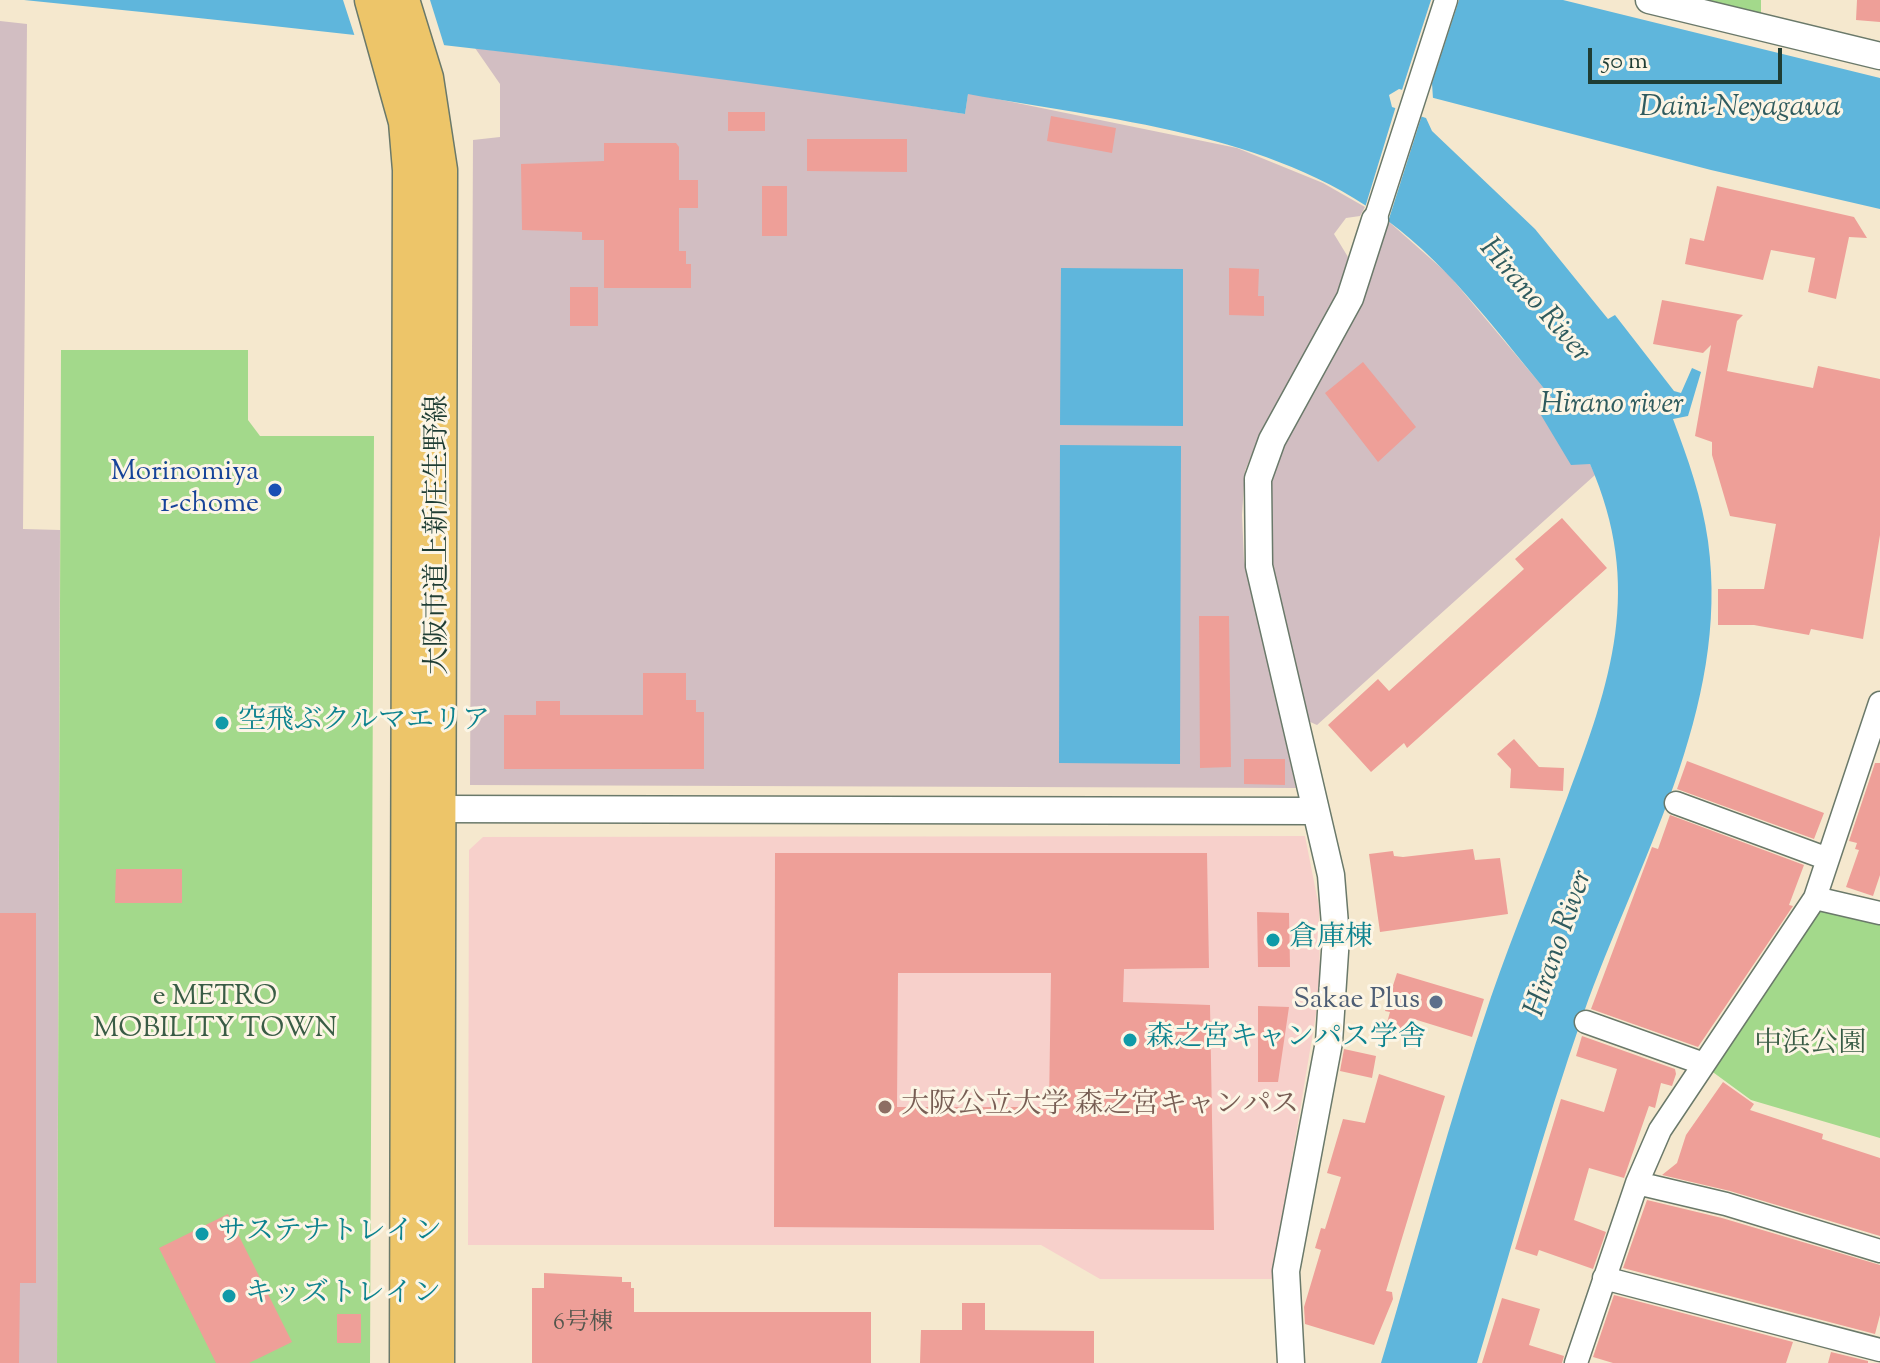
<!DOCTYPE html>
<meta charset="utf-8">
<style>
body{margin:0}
#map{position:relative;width:1880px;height:1363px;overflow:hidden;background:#f5e8ce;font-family:"Sorts Mill Goudy",serif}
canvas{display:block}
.scale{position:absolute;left:1588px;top:48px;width:194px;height:36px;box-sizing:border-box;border:4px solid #1f3d34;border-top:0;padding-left:10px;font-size:24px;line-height:28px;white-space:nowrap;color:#1f3d34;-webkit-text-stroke:6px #fcf5e5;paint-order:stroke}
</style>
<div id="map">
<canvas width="1880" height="1363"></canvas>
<div class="scale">50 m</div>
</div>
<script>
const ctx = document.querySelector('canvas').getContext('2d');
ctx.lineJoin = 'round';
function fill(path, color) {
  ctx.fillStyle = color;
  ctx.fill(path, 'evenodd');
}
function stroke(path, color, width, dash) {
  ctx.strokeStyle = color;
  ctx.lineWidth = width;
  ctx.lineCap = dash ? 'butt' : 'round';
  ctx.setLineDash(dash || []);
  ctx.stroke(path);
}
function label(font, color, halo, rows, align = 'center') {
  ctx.font = font + ' "Sorts Mill Goudy","Noto Serif JP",serif';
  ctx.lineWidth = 6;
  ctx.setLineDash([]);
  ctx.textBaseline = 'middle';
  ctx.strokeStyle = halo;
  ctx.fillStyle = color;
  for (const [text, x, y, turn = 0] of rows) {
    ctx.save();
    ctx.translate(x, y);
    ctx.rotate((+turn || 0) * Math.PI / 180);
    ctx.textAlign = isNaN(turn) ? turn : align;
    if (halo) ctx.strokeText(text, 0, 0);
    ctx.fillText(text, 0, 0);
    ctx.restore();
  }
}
fill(new Path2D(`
 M 1305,836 L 1319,907 L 1320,990 L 1272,1279 L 1100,1279 L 1041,1245 L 468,1245 L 469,850 L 483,837 Z`), '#f7d0cb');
fill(new Path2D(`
 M 0,21 L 27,24 L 23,529 L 60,530 L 57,1363 L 0,1363 Z
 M 475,48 L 785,86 L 965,114 L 968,93 L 1237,148 L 1323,183 L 1365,207 L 1360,216 L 1346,218 L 1334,234 L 1348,257 L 1338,293 L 1262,429 L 1245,471 L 1242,515 L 1244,560 L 1296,788 L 470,785 L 473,140 L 500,137 L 500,84 Z
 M 1388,221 L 1448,274 L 1553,399 L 1538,410 L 1590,464 L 1595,475 L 1317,725 L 1308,721 L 1272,562 L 1272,477 L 1283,442 Z`), '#d2bec2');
fill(new Path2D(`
 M 1706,0 L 1761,0 L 1761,16 Z
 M 61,350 L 248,350 L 248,420 L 260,436 L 374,436 L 370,1363 L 57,1363 Z
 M 1820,910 L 1880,922 L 1880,1138 L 1751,1100 L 1710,1070 Z`), '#a3d98b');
fill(new Path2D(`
 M 24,0 L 1563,0 L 1880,78 L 1880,209 L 1711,170 L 1399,89 L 1389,95 L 1392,107 L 1426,118 L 1432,131 L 1535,229 L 1608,319 L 1615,315 L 1674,391 L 1681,393 L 1692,368 L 1701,372 L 1688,416 L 1673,419 C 1688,459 1702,498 1708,541 C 1731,709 1637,862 1583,1015 C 1543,1129 1512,1247 1477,1363 L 1381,1363 C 1418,1241 1450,1117 1491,997 C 1514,930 1542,864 1567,798 C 1611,682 1644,587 1590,464 L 1571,465 L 1538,410 L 1553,399 C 1501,338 1453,269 1388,221 C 1270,132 1109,120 968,94 L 965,114 C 653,66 338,32 24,0 Z
 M 1061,268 L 1183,269 L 1183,426 L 1060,425 Z
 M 1060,445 L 1181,446 L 1180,764 L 1059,763 Z`), '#5fb6dc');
fill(new Path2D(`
 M 343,0 L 430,0 L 445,48 L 355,37 Z
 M 1431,0 L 1459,0 L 1432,83 L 1433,99 L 1429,101 L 1401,93 Z
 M 1396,106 L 1422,115 L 1387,225 L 1364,211 Z`), '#f5e8ce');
fill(new Path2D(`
 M 1857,0 L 1880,0 L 1880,22 L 1856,20 Z
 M 728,112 L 765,112 L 765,131 L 728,131 Z
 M 1051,116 L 1116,128 L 1112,153 L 1047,141 Z
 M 807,139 L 907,139 L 907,172 L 807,171 Z
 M 604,143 L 676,143 L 679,147 L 679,180 L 698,180 L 698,208 L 679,208 L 679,251 L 686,251 L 686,264 L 691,264 L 691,288 L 604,288 L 604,240 L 582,240 L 582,232 L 522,230 L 521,164 L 604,161 Z
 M 762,186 L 787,186 L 787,236 L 762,236 Z
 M 1717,186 L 1854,217 L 1867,238 L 1849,237 L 1836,299 L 1808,292 L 1815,258 L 1771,250 L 1763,280 L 1685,264 L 1690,238 L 1704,241 Z
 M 1229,268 L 1259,269 L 1258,296 L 1264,296 L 1264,316 L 1229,315 Z
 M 570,287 L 598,287 L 598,326 L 570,326 Z
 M 1662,300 L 1743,315 L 1737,321 L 1727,371 L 1813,388 L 1818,366 L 1880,379 L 1880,535 L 1863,639 L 1811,629 L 1809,635 L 1754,625 L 1718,625 L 1718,589 L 1764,589 L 1776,524 L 1730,516 L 1712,455 L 1712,442 L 1695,436 L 1711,345 L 1703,353 L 1653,344 Z
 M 1363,362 L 1416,427 L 1378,462 L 1325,393 Z
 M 1562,518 L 1607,568 L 1407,748 L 1404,743 L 1371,772 L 1328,725 L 1378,679 L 1389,691 L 1524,569 L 1515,559 Z
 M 1199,616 L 1229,616 L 1231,767 L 1200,768 Z
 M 643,673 L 686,673 L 686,700 L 696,700 L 696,712 L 704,712 L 704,769 L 504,769 L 504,715 L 536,715 L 536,701 L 560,701 L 560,715 L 643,715 Z
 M 1514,739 L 1539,767 L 1564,768 L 1563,791 L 1510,788 L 1511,769 L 1497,754 Z
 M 1244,759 L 1285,759 L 1285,785 L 1244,784 Z
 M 1687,761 L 1824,813 L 1814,839 L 1677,789 Z
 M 1875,763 L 1880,763 L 1880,875 L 1873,896 L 1846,887 L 1859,850 L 1855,849 L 1857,843 L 1849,841 Z
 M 1670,815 L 1804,865 L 1789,905 L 1793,906 L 1698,1047 L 1591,1009 L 1652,847 L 1658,849 Z
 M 1473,849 L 1475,860 L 1500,858 L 1508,914 L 1380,932 L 1369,854 L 1393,851 L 1394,856 L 1403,857 Z
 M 775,853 L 1207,853 L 1209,968 L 1124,969 L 1123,1002 L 1210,1005 L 1214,1230 L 774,1227 ZM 898,973 L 1051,973 L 1049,1107 L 897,1107 Z
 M 116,869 L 182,869 L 182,903 L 115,903 Z
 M 1257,912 L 1289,913 L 1290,967 L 1258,967 Z
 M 0,913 L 36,913 L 36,1283 L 20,1283 L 19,1363 L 0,1363 Z
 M 1397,973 L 1484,999 L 1472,1037 L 1417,1020 L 1412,1038 L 1385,1030 L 1390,1012 L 1385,1011 Z
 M 1258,1006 L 1289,1007 L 1278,1082 L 1258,1082 Z
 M 1582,1036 L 1675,1069 L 1676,1074 L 1672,1086 L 1661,1083 L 1655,1108 L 1649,1106 L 1624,1178 L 1589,1168 L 1574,1220 L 1606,1232 L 1593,1269 L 1539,1250 L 1537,1256 L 1515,1249 L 1561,1099 L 1604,1112 L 1617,1069 L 1576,1056 Z
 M 1344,1049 L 1376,1056 L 1372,1078 L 1340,1071 Z
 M 1379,1074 L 1445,1096 L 1386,1291 L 1392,1292 L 1393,1299 L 1374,1345 L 1305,1324 L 1304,1307 L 1321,1250 L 1315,1248 L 1321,1228 L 1325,1229 L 1341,1177 L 1327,1173 L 1343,1119 L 1365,1123 Z
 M 1723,1082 L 1754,1104 L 1750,1110 L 1823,1134 L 1822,1139 L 1880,1158 L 1880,1236 L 1730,1191 L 1662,1175 L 1677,1163 L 1686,1135 Z
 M 1647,1200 L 1722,1218 L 1880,1265 L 1880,1315 L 1875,1334 L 1623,1268 Z
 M 228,1214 L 292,1342 L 249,1363 L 216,1363 L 159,1248 Z
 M 544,1273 L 622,1277 L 622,1282 L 631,1282 L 631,1288 L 634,1288 L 634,1312 L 871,1312 L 871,1363 L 532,1363 L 532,1288 L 544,1288 Z
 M 1614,1295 L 1793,1342 L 1786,1363 L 1613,1363 L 1593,1357 Z
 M 1502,1298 L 1540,1309 L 1529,1345 L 1564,1356 L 1562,1363 L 1482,1363 Z
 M 962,1303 L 985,1303 L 985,1330 L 1094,1331 L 1094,1363 L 920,1363 L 921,1330 L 962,1330 Z
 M 337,1314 L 361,1314 L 361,1343 L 337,1343 Z
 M 1831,1352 L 1868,1361 L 1868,1363 L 1828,1363 Z`), '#ee9f98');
const minor = new Path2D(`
 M 1375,220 L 1446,0
 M 1676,803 L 1828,859
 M 1815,898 L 1880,913
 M 1586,1022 L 1704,1064
 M 1637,1183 L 1726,1204 L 1880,1251
 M 1604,1278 L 1880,1350
 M 1576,1363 L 1637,1183 L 1660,1130 L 1815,898 L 1880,703`);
const tertiary = new Path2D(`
 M 1649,0 L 1880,56
 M 438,809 L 1316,811
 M 1291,1363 L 1286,1271 L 1329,1042 L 1336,937 L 1331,875 L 1259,566 L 1258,479 L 1272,440 L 1350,298 L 1375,220`);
const primary = new Path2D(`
 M 372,0 L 406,122 L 410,170 L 407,1363
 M 402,0 L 426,78 L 440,170 L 437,1363`);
stroke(minor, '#6a796a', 25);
stroke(tertiary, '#6a796a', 29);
stroke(primary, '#6a796a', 37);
stroke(minor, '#fff', 22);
stroke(tertiary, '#fff', 26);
stroke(primary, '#edc569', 34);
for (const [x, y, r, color] of [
 [275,490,8,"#1a4fb4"],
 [222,723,8,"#0f9aa8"],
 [1273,940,8,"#0f9aa8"],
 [1436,1002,8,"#5c6f8a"],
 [1130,1040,8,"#0f9aa8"],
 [885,1107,8,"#8d6e63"],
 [202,1234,8,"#0f9aa8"],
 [229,1296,8,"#0f9aa8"]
]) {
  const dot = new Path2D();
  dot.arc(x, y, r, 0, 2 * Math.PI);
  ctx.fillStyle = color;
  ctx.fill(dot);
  stroke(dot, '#fcf5e5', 3);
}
label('24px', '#53564d', null, [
 ["6号棟",583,1325]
]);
label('28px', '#164399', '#fcf5e5', [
 ["Morinomiya",259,474],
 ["1-chome",259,506]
], 'right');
label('28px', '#1f3d34', '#fcf5e5', [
 ["大阪市道上新庄生野線",440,535,-90]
]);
label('28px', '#0d838f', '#fcf5e5', [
 ["空飛ぶクルマエリア",238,723],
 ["倉庫棟",1289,940],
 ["森之宮キャンパス学舎",1146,1040],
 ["サステナトレイン",218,1234],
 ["キッズトレイン",245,1296]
], 'left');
label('28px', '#395c45', '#fcf5e5', [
 ["e METRO",215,999],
 ["MOBILITY TOWN",215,1031],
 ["中浜公園",1810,1046]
]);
label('28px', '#4e5e75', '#fcf5e5', [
 ["Sakae Plus",1420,1002]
], 'right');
label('28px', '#785e54', '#fcf5e5', [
 ["大阪公立大学 森之宮キャンパス",901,1107]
], 'left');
label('italic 30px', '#2f5b5e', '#fcf5e5', [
 ["Daini-Neyagawa",1740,110],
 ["Hirano River",1533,302,49],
 ["Hirano river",1612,407],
 ["Hirano River",1561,944,-71]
]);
</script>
